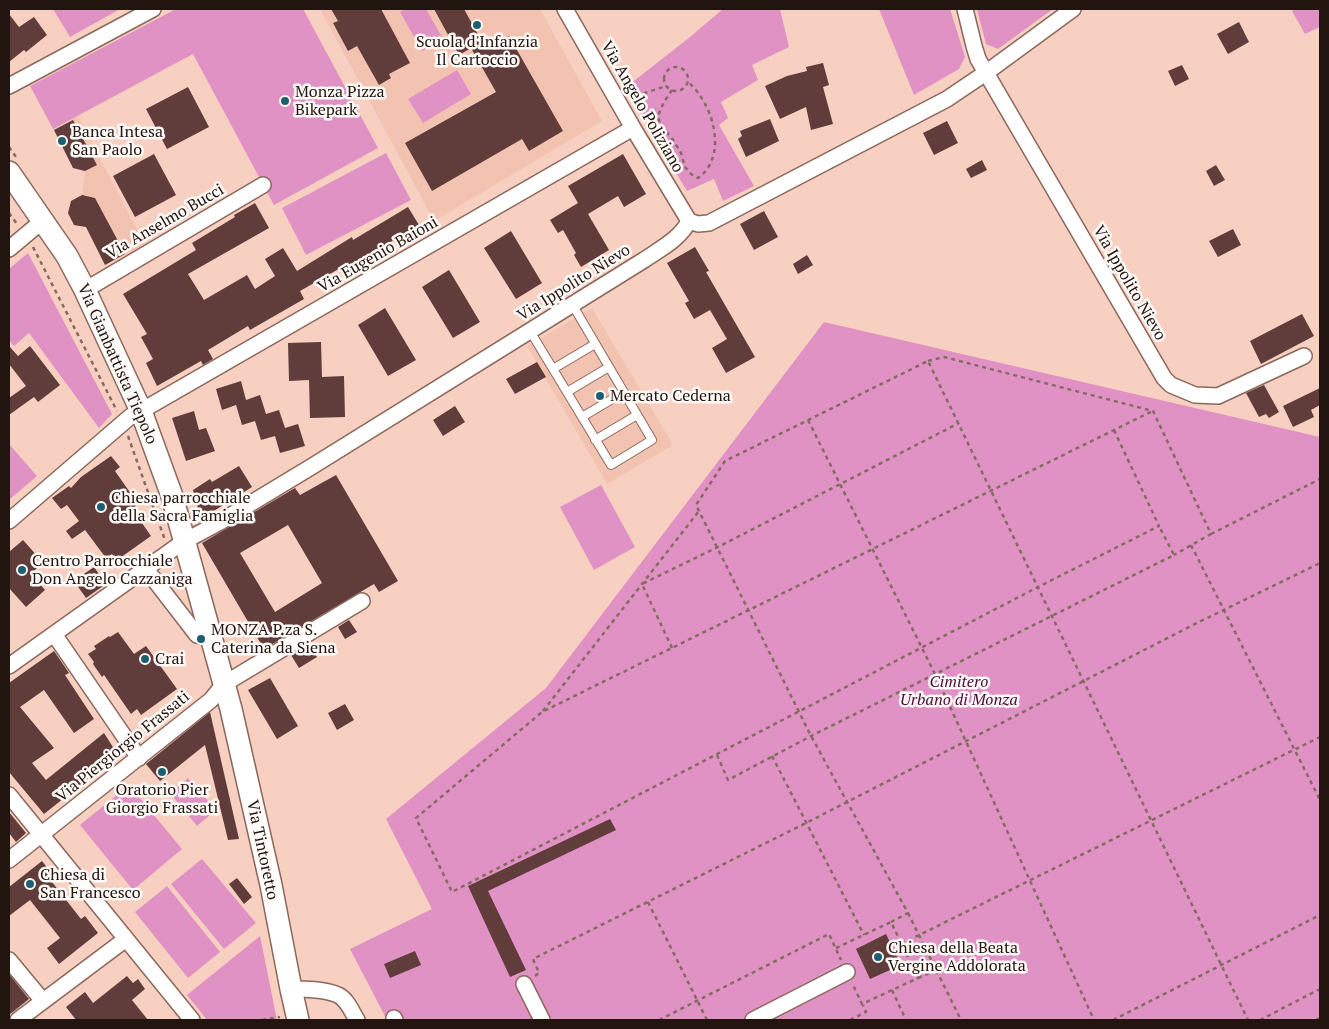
<!DOCTYPE html>
<style>
body{margin:0}
#map{position:relative;width:1329px;height:1029px;overflow:hidden;background:#f8d0c1;font-family:"PT Serif",serif}
canvas{display:block}
.frame{position:absolute;inset:0;border:10px solid #22140f;pointer-events:none}
</style>
<div id="map">
<canvas width="1329" height="1029"></canvas>
<div class="frame"></div>
</div>
<script>
const ctx = document.querySelector('canvas').getContext('2d');
ctx.lineJoin = 'round';
function fill(path, color) {
  ctx.fillStyle = color;
  ctx.fill(path, 'evenodd');
}
function stroke(path, color, width, dash) {
  ctx.strokeStyle = color;
  ctx.lineWidth = width;
  ctx.lineCap = dash ? 'butt' : 'round';
  ctx.setLineDash(dash || []);
  ctx.stroke(path);
}
function label(font, color, halo, rows, align = 'center') {
  ctx.font = font + ' "PT Serif",serif';
  ctx.lineWidth = 5;
  ctx.setLineDash([]);
  ctx.textBaseline = 'middle';
  ctx.strokeStyle = halo;
  ctx.fillStyle = color;
  for (const [text, x, y, turn = 0] of rows) {
    ctx.save();
    ctx.translate(x, y);
    ctx.rotate((+turn || 0) * Math.PI / 180);
    ctx.textAlign = isNaN(turn) ? turn : align;
    if (halo) ctx.strokeText(text, 0, 0);
    ctx.fillText(text, 0, 0);
    ctx.restore();
  }
}
fill(new Path2D(`
 M 320,9 L 540,9 L 602,121 L 434,221 Z
 M 78,116 L 145,245 L 105,265 L 86,227 L 74,225 L 68,213 L 71,201 L 82,195 L 85,172 L 73,168 L 53,129 Z
 M 592,308 L 673,445 L 607,484 L 527,346 Z`), '#f3c3b1');
fill(new Path2D(`
 M 53,9 L 120,9 L 70,37 Z
 M 176,9 L 303,9 L 378,148 L 274,205 L 193,54 L 53,129 L 30,86 Z
 M 405,9 L 426,9 L 443,39 L 422,51 L 400,12 Z
 M 723,9 L 780,9 L 789,47 L 752,65 L 758,80 L 721,102 L 728,118 L 719,125 L 754,186 L 723,201 L 714,179 L 687,191 L 625,88 L 690,37 Z
 M 879,9 L 950,9 L 965,57 L 959,69 L 914,95 Z
 M 977,9 L 1053,9 L 998,49 L 986,44 Z
 M 1297,9 L 1320,9 L 1320,27 L 1305,34 L 1292,11 Z
 M 457,70 L 471,94 L 423,123 L 408,99 Z
 M 386,153 L 411,200 L 306,255 L 282,208 Z
 M 28,253 L 112,414 L 99,428 L 29,333 L 14,346 L 9,340 L 9,269 Z
 M 824,322 L 1320,437 L 1320,1020 L 387,1020 L 350,949 L 432,909 L 386,819 L 546,688 Z
 M 9,444 L 37,476 L 9,500 Z
 M 601,485 L 635,547 L 594,570 L 560,507 Z
 M 188,778 L 216,810 L 197,826 L 170,793 Z
 M 129,785 L 182,849 L 133,890 L 80,825 Z
 M 202,859 L 256,923 L 224,949 L 171,884 Z
 M 167,886 L 220,952 L 188,978 L 135,912 Z
 M 260,936 L 277,1020 L 207,1020 L 187,995 Z`), '#e092c4');
fill(new Path2D(`
 M 331,9 L 381,9 L 410,63 L 389,74 L 391,78 L 379,85 L 357,46 L 348,51 L 333,23 L 338,21 Z
 M 434,9 L 464,9 L 486,49 L 509,36 L 563,131 L 529,151 L 522,139 L 432,191 L 405,143 L 496,92 L 471,48 L 459,55 Z
 M 9,14 L 19,27 L 34,17 L 47,35 L 26,52 L 24,50 L 9,62 Z
 M 1239,22 L 1249,42 L 1228,54 L 1217,34 Z
 M 823,63 L 829,85 L 823,87 L 833,124 L 811,130 L 806,107 L 780,119 L 765,86 L 787,76 L 807,71 L 806,67 Z
 M 1182,65 L 1189,79 L 1175,86 L 1168,71 Z
 M 188,87 L 209,127 L 167,149 L 146,109 Z
 M 770,119 L 779,141 L 746,157 L 738,139 L 742,136 L 740,131 Z
 M 73,120 L 97,165 L 85,171 L 73,168 L 54,130 Z
 M 947,121 L 958,143 L 934,155 L 923,133 Z
 M 154,154 L 176,195 L 135,217 L 113,176 Z
 M 623,154 L 646,194 L 624,207 L 618,196 L 588,214 L 609,250 L 581,267 L 574,255 L 576,253 L 563,230 L 558,233 L 550,220 L 578,203 L 568,186 Z
 M 982,160 L 987,170 L 971,178 L 966,169 Z
 M 1216,165 L 1225,180 L 1214,186 L 1206,171 Z
 M 82,195 L 95,198 L 125,254 L 105,265 L 86,227 L 74,225 L 68,213 L 71,201 Z
 M 255,203 L 269,228 L 188,274 L 204,300 L 247,275 L 255,289 L 275,276 L 265,259 L 283,248 L 297,271 L 352,237 L 353,240 L 408,207 L 419,225 L 364,258 L 367,263 L 349,274 L 344,266 L 300,291 L 304,299 L 250,330 L 248,326 L 208,350 L 213,359 L 203,365 L 201,361 L 157,386 L 146,363 L 153,359 L 141,337 L 147,334 L 123,294 L 196,250 L 192,243 L 235,217 L 234,215 Z
 M 764,211 L 778,237 L 754,250 L 740,224 Z
 M 1233,229 L 1241,245 L 1218,257 L 1209,241 Z
 M 511,231 L 542,283 L 516,299 L 484,248 Z
 M 695,247 L 709,271 L 706,272 L 755,357 L 726,373 L 712,348 L 727,339 L 710,310 L 694,319 L 685,303 L 689,301 L 667,263 Z
 M 807,255 L 813,265 L 798,274 L 793,264 Z
 M 449,270 L 480,322 L 453,338 L 422,287 Z
 M 385,308 L 416,360 L 388,376 L 358,325 Z
 M 1302,314 L 1314,336 L 1261,364 L 1250,341 Z
 M 321,342 L 322,377 L 344,376 L 345,417 L 310,418 L 309,380 L 289,381 L 288,343 Z
 M 9,346 L 18,356 L 30,346 L 60,385 L 38,402 L 34,397 L 9,415 L 9,398 L 26,386 L 9,364 Z
 M 537,362 L 546,377 L 515,394 L 506,379 Z
 M 241,381 L 246,400 L 260,395 L 266,414 L 279,410 L 285,428 L 298,424 L 305,446 L 280,453 L 275,436 L 261,440 L 255,421 L 242,425 L 236,405 L 222,410 L 216,389 Z
 M 1264,385 L 1279,412 L 1269,418 L 1266,414 L 1259,417 L 1246,393 Z
 M 1320,388 L 1320,405 L 1311,410 L 1314,417 L 1293,427 L 1283,406 Z
 M 455,406 L 465,422 L 443,436 L 433,420 Z
 M 194,411 L 199,430 L 206,428 L 215,451 L 186,461 L 172,418 Z
 M 111,456 L 120,467 L 115,471 L 136,501 L 135,513 L 151,536 L 117,560 L 112,554 L 106,558 L 85,530 L 72,539 L 66,531 L 79,521 L 67,505 L 61,509 L 52,498 L 69,486 L 71,488 L 81,477 Z
 M 239,466 L 252,487 L 201,519 L 193,490 L 210,479 L 212,482 Z
 M 336,475 L 398,581 L 379,592 L 374,584 L 264,649 L 202,543 L 295,488 L 300,495 ZM 288,525 L 322,583 L 275,612 L 240,553 Z
 M 23,540 L 39,558 L 35,561 L 39,566 L 31,574 L 45,590 L 26,607 L 9,588 L 9,552 Z
 M 94,567 L 106,584 L 86,598 L 74,581 Z
 M 349,620 L 357,632 L 345,639 L 338,627 Z
 M 118,632 L 134,654 L 146,646 L 177,689 L 141,715 L 137,709 L 131,714 L 104,675 L 102,677 L 93,664 L 94,662 L 88,654 L 96,649 L 94,646 L 109,636 L 110,637 Z
 M 309,644 L 317,657 L 299,668 L 291,655 Z
 M 54,651 L 69,673 L 65,675 L 94,719 L 74,733 L 44,690 L 20,707 L 54,748 L 32,763 L 46,780 L 104,733 L 118,755 L 44,814 L 9,772 L 9,683 Z
 M 270,678 L 298,726 L 277,739 L 248,690 Z
 M 345,704 L 354,720 L 337,730 L 328,713 Z
 M 210,712 L 239,839 L 228,840 L 205,745 L 160,781 L 146,764 Z
 M 9,812 L 26,833 L 16,842 L 9,833 Z
 M 610,819 L 616,830 L 488,891 L 526,970 L 510,977 L 468,886 Z
 M 42,861 L 56,879 L 52,882 L 81,919 L 85,916 L 98,933 L 59,964 L 47,948 L 60,938 L 30,900 L 9,916 L 9,887 Z
 M 237,878 L 252,897 L 244,904 L 229,884 Z
 M 886,934 L 901,965 L 870,979 L 856,949 Z
 M 415,951 L 421,965 L 390,978 L 384,964 Z
 M 9,974 L 29,999 L 9,1015 Z
 M 127,976 L 133,983 L 138,979 L 145,989 L 132,1000 L 148,1020 L 76,1020 L 66,1007 L 85,992 L 93,1003 Z`), '#603c3b');
const lane = new Path2D(`
 M 530,331 L 611,465 L 652,440 L 572,304
 M 553,369 L 595,344
 M 567,392 L 609,367
 M 582,417 L 624,392
 M 595,440 L 637,415`);
const street = new Path2D(`
 M 565,9 L 633,128 L 689,221
 M 965,9 L 974,46 L 978,59 L 1164,378 L 1171,385 L 1195,395 L 1218,396 L 1304,356
 M 9,86 L 153,9
 M 689,221 L 698,224 L 709,223 L 947,99 L 987,72 L 1073,9
 M 9,249 L 34,228
 M 85,290 L 263,185
 M 141,411 L 633,128
 M 9,521 L 131,416
 M 146,569 L 197,635 L 210,637
 M 54,634 L 139,758
 M 9,666 L 183,542 L 220,522 L 311,467 L 644,260 C 660,249 680,239 689,221
 M 9,795 L 192,1020
 M 9,860 L 211,700 L 224,684 L 362,601
 M 9,960 L 43,1001
 M 524,984 L 542,1020
 M 291,989 C 304,989 325,989 338,995 C 347,999 352,1012 357,1020
 M 394,1018 L 395,1020
 M 18,1020 L 126,939
 M 753,1020 L 847,972`);
const secondary = new Path2D(`
 M 9,172 L 67,256 L 85,290 L 141,411 L 172,496 L 231,709 L 271,885 L 291,989 L 298,1020`);
stroke(lane, '#8b685b', 10);
stroke(street, '#8b685b', 18);
stroke(secondary, '#8b685b', 24);
stroke(new Path2D(`
 M664 79a12 12 0 1 1 24 0a12 12 0 1 1-24 0Z
 M 672,90 L 664,102 L 658,116 L 660,124 L 673,140 L 681,153 L 685,167 L 691,174 L 698,178 C 729,156 713,103 688,82
 M 633,103 L 642,98 L 642,94 L 666,86
 M 9,147 L 16,157
 M 9,213 L 17,224
 M 33,247 L 117,411
 M 928,361 L 944,357 L 1153,411 L 1211,534 L 1174,555
 M 808,420 L 935,674 L 1094,1020
 M 1114,430 L 1159,526 L 1038,587 L 452,892 L 416,818 L 542,712 L 1114,430 L 1153,411
 M 128,436 L 165,540
 M 1211,534 L 1320,479
 M 1191,545 L 1320,800
 M 672,648 L 642,584 L 718,547 L 959,423
 M 543,711 L 699,511
 M 717,755 L 728,780 L 813,735 L 1174,555 L 1159,526
 M 772,756 L 864,935
 M 648,902 L 707,1020
 M 908,913 L 961,1020
 M 891,922 L 908,913 L 811,736 L 696,505 L 725,461 L 928,361 L 1248,1020
 M 901,944 L 1320,737
 M 836,948 L 891,922 L 918,978 L 862,1004 L 853,985
 M 535,976 L 539,973 L 533,959 L 806,823 L 1193,625 L 1320,563
 M 918,978 L 936,970
 M 892,990 L 906,1020
 M 262,1020 L 280,1017
 M 659,1020 L 829,934 L 841,960
 M 850,1020 L 866,1012 L 863,1005
 M 1113,1020 L 1320,915
 M 1260,1020 L 1320,989
 M 1316,1020 L 1320,1018`), '#856b61', 2.5, [4, 4]);
stroke(lane, '#fff', 8);
stroke(street, '#fff', 15);
stroke(secondary, '#fff', 21);
for (const [x, y, r, color] of [
 [477,25,5,"#1c5f72"],
 [285,101,5,"#1c5f72"],
 [62,141,5,"#1c5f72"],
 [600,396,5,"#1c5f72"],
 [101,507,5,"#1c5f72"],
 [22,570,5,"#1c5f72"],
 [201,639,5,"#1c5f72"],
 [145,659,5,"#1c5f72"],
 [162,772,5,"#1c5f72"],
 [30,884,5,"#1c5f72"],
 [878,957,5,"#1c5f72"]
]) {
  const dot = new Path2D();
  dot.arc(x, y, r, 0, 2 * Math.PI);
  ctx.fillStyle = color;
  ctx.fill(dot);
  stroke(dot, '#fefaf8', 2);
}
label('16px', '#22140f', '#fefaf8', [
 ["Scuola d'Infanzia",477,42,"center"],
 ["Il Cartoccio",477,60,"center"],
 ["Monza Pizza",295,92],
 ["Bikepark",295,110],
 ["Banca Intesa",72,132],
 ["San Paolo",72,150],
 ["Mercato Cederna",610,396],
 ["Chiesa parrocchiale",111,498],
 ["della Sacra Famiglia",111,516],
 ["Centro Parrocchiale",32,561],
 ["Don Angelo Cazzaniga",32,579],
 ["MONZA P.za S.",211,630],
 ["Caterina da Siena",211,648],
 ["Crai",155,659],
 ["Oratorio Pier",162,790,"center"],
 ["Giorgio Frassati",162,808,"center"],
 ["Chiesa di",40,875],
 ["San Francesco",40,893],
 ["Chiesa della Beata",888,948],
 ["Vergine Addolorata",888,966]
], 'left');
label('16px', '#22140f', '#fefaf8', [
 ["Via Angelo Poliziano",642,107,60],
 ["Via Anselmo Bucci",165,222,-30],
 ["Via Eugenio Baioni",378,255,-30],
 ["Via Ippolito Nievo",574,283,-32],
 ["Via Ippolito Nievo",1129,283,60],
 ["Via Gianbattista Tiepolo",117,364,66],
 ["Via Piergiorgio Frassati",123,747,-39],
 ["Via Tintoretto",262,850,78]
]);
label('italic 16px', '#4c093a', '#fefaf8', [
 ["Cimitero",959,682],
 ["Urbano di Monza",959,700]
]);
</script>
